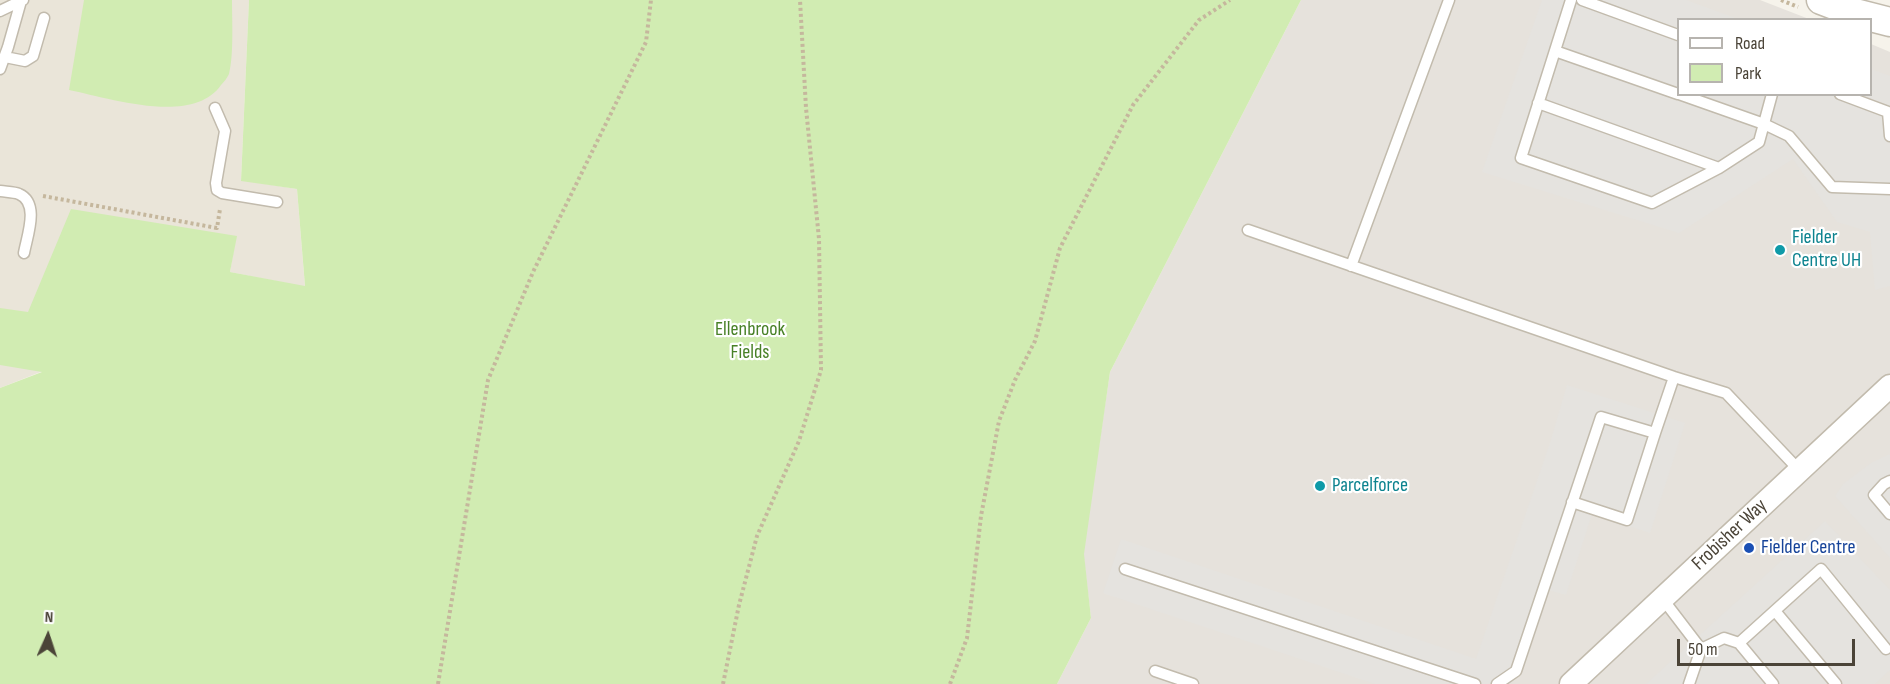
<!DOCTYPE html>
<style>
body{margin:0}
#map{position:relative;width:1890px;height:684px;overflow:hidden;background:#f6f3eb;font-family:"Sofia Sans Condensed",sans-serif}
canvas{display:block}
.legend{position:absolute;left:1677px;top:18px;width:195px;height:78px;box-sizing:border-box;background:#fff;border:2px solid #b7b4af;margin:0;padding:8px 10px;list-style:none;font-size:18px;color:#4b4438}
.legend li{display:flex;align-items:center;gap:12px;height:30px}
.legend b{width:30px;border:2px solid #b7b4af}
.north{position:absolute;left:18px;top:606px;width:60px;height:60px;-webkit-text-stroke:4px #fff;paint-order:stroke;rotate:3deg;font-size:16px;font-weight:700;line-height:24px;text-align:center;color:#4b4438}
.north::after{content:'';display:block;margin:auto;width:21px;height:27px;background:#4b4438;clip-path:polygon(50% 0,100% 100%,50% 72%,0 100%)}
.scale{position:absolute;left:1677px;top:639px;width:178px;height:27px;box-sizing:border-box;border:3px solid #4b4438;border-top:0;padding-left:8px;font-size:18px;line-height:21px;white-space:nowrap;color:#4b4438;-webkit-text-stroke:4px #fff;paint-order:stroke}
</style>
<div id="map">
<canvas width="1890" height="684"></canvas>
<ul class="legend">
<li><b style="height:8px;background:#fff"></b>Road</li>
<li><b style="height:16px;background:#d1ecb2"></b>Park</li>
</ul>
<div class="north">N</div>
<div class="scale">50 m</div>
</div>
<script>
const ctx = document.querySelector('canvas').getContext('2d');
ctx.lineJoin = 'round';
function fill(path, color) {
  ctx.fillStyle = color;
  ctx.fill(path, 'evenodd');
}
function stroke(path, color, width, dash) {
  ctx.strokeStyle = color;
  ctx.lineWidth = width;
  ctx.lineCap = dash ? 'butt' : 'round';
  ctx.setLineDash(dash || []);
  ctx.stroke(path);
}
function label(font, color, halo, rows, align = 'center') {
  ctx.font = font + ' "Sofia Sans Condensed",sans-serif';
  ctx.lineWidth = 4.5;
  ctx.setLineDash([]);
  ctx.textBaseline = 'middle';
  ctx.strokeStyle = halo;
  ctx.fillStyle = color;
  for (const [text, x, y, turn = 0] of rows) {
    ctx.save();
    ctx.translate(x, y);
    ctx.rotate((+turn || 0) * Math.PI / 180);
    ctx.textAlign = isNaN(turn) ? turn : align;
    if (halo) ctx.strokeText(text, 0, 0);
    ctx.fillText(text, 0, 0);
    ctx.restore();
  }
}
fill(new Path2D(`
 M 0,0 L 249,0 L 241,180 L 297,189 L 305,287 L 230,272 L 236,236 L 43,371 L 0,388 Z`), '#eae5d9');
fill(new Path2D(`
 M 1301,0 L 1760,0 L 1809,19 L 1678,20 L 1678,94 L 1870,94 L 1871,44 L 1890,52 L 1890,684 L 1057,684 L 1091,618 L 1083,551 L 1110,372 Z`), '#e6e2dc');
fill(new Path2D(`
 M 84,0 L 232,0 C 232,20 234,55 229,74 C 227,78 224,82 221,85 C 193,126 109,98 69,90 Z
 M 249,0 L 1301,0 L 1110,372 L 1084,554 L 1091,618 L 1057,684 L 0,684 L 0,388 L 42,372 L 0,365 L 0,308 L 28,312 L 71,209 L 237,236 L 230,272 L 305,286 L 297,189 L 241,181 Z`), '#d1ecb2');
fill(new Path2D(`
 M 1542,0 L 1686,0 L 1738,19 L 1678,20 L 1678,94 L 1870,94 L 1871,69 L 1890,76 L 1890,286 L 1875,290 L 1870,232 L 1837,222 L 1793,159 L 1679,233 L 1482,172 Z
 M 1567,385 L 1685,423 L 1650,533 L 1592,514 L 1566,595 L 1548,590 L 1522,671 L 1510,684 L 1375,684 L 1103,593 L 1121,539 L 1476,659 L 1550,443 Z
 M 1890,454 L 1890,558 L 1835,496 L 1843,484 L 1871,463 Z
 M 1825,521 L 1890,590 L 1890,670 L 1875,684 L 1646,684 Z`), '#e5e3df');
const service = new Path2D(`
 M 1571,0 L 1521,158 L 1652,203 L 1719,168 L 1759,142 L 1772,94
 M 1582,0 L 1678,35
 M 0,11 L 23,0
 M 1555,51 L 1678,94
 M 5,57 L 25,61 L 33,56 L 44,18
 M 0,69 L 8,47 L 21,1
 M 1679,94 L 1764,124 L 1789,136 L 1832,187 L 1890,189
 M 1840,94 L 1888,112 L 1890,136
 M 1538,103 L 1719,168
 M 215,108 L 225,131 L 216,183 L 217,190 L 222,193 L 277,202
 M 0,191 C 6,192 14,192 19,194 C 40,203 27,236 24,253
 M 1248,230 L 1674,377 L 1726,393 L 1799,470
 M 1351,266 L 1449,0
 M 1655,433 L 1674,377
 M 1890,481 L 1884,484 L 1874,495 L 1890,514
 M 1125,569 L 1475,684
 M 1662,598 L 1701,649
 M 1775,611 L 1836,684
 M 1739,643 L 1821,569 L 1886,649
 M 1155,671 L 1193,684
 M 1497,684 L 1516,671 L 1601,417 L 1655,433 L 1627,520 L 1572,502
 M 1689,684 L 1701,649 L 1724,638 L 1739,643 L 1773,684`);
const minor = new Path2D(`
 M 1571,684 L 1890,386`);
const tertiary = new Path2D(`
 M 1821,0 L 1855,13 L 1890,22`);
stroke(service, '#c2bbad', 13);
stroke(minor, '#c2bbad', 25);
stroke(tertiary, '#c2bbad', 31);
stroke(new Path2D(`
 M 1781,0 L 1798,7
 M 43,196 L 217,228 L 220,209
 M 438,684 L 488,380 L 533,272 L 646,42 L 651,0
 M 723,684 L 739,605 L 757,536 L 799,441 L 821,370 L 819,239 L 806,108 L 800,0
 M 950,684 L 967,638 L 981,516 L 999,421 L 1015,380 L 1035,341 L 1060,248 L 1133,105 L 1199,20 L 1230,0`), '#c5b79d', 4, [3, 3]);
stroke(service, '#fff', 10);
stroke(minor, '#fff', 22);
stroke(tertiary, '#fff', 28);
for (const [x, y, r, color] of [
 [1780,250,6,"#0f9aa8"],
 [1320,486,6,"#0f9aa8"],
 [1749,548,6,"#1a4fb4"]
]) {
  const dot = new Path2D();
  dot.arc(x, y, r, 0, 2 * Math.PI);
  ctx.fillStyle = color;
  ctx.fill(dot);
  stroke(dot, '#fff', 2);
}
label('20px', '#0d838f', '#fff', [
 ["Fielder",1792,238],
 ["Centre UH",1792,261],
 ["Parcelforce",1332,486]
], 'left');
label('20px', '#488127', '#fff', [
 ["Ellenbrook",750,330],
 ["Fields",750,353]
]);
label('20px', '#4b4438', '#fff', [
 ["Frobisher Way",1730,535,-43]
]);
label('20px', '#164399', '#fff', [
 ["Fielder Centre",1761,548]
], 'left');
</script>
